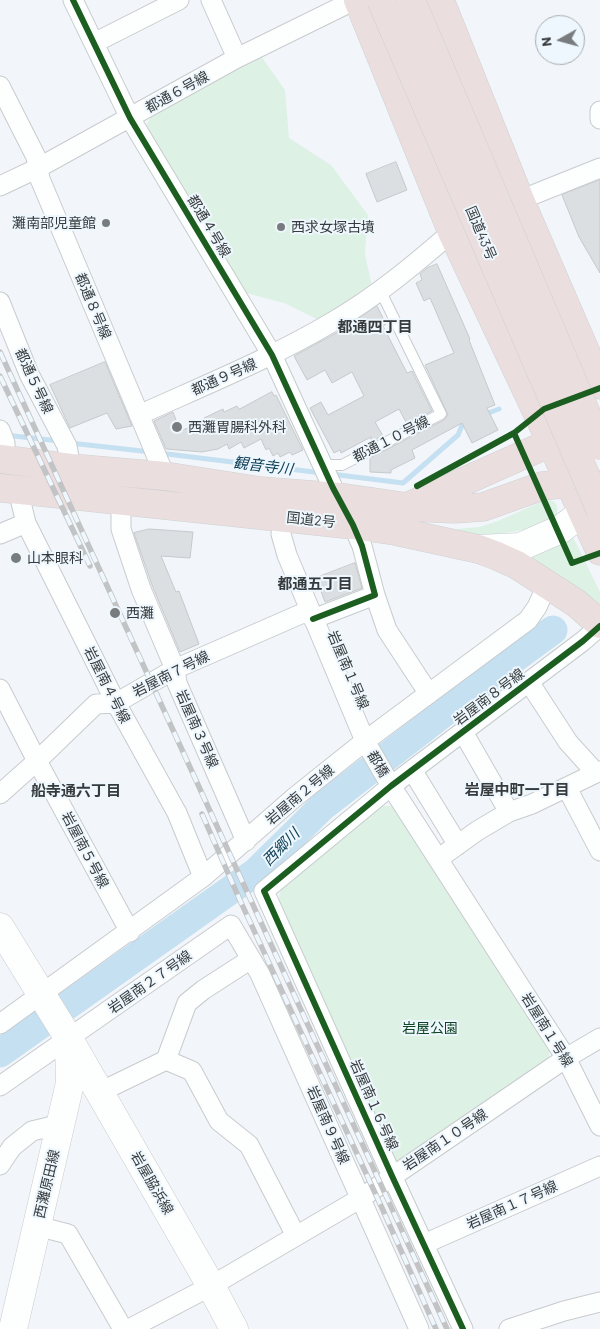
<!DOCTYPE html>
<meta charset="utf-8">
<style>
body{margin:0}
#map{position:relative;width:600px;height:1329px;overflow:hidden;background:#f2f6fa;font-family:Barlow,sans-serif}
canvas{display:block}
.north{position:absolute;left:535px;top:15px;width:50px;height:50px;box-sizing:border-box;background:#eef7fd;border:1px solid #a5acb0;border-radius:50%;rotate:263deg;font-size:14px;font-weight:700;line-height:20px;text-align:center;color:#373b3d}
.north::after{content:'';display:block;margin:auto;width:18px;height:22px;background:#787c7f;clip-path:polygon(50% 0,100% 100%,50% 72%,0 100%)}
</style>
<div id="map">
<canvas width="600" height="1329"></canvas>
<div class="north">N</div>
</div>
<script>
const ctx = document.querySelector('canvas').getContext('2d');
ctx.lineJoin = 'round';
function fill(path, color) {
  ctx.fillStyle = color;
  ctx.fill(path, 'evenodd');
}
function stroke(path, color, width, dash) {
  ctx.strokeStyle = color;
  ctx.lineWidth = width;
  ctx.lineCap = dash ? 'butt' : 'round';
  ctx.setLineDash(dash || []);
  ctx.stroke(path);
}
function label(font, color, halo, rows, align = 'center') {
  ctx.font = font + ' Barlow,"Noto Sans JP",sans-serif';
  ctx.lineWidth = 4;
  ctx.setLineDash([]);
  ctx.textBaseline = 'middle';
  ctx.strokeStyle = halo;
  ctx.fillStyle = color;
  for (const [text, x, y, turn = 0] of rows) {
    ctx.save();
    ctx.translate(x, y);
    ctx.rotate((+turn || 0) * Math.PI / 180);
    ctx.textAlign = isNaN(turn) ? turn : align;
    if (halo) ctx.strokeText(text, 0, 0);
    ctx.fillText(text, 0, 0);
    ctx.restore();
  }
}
fill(new Path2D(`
 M 261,56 L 285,90 L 289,138 L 331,165 L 368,215 L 365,254 L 372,287 L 319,320 L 284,303 L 242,292 L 144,129 L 153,113 Z
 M 549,500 C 557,501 558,507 557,515 C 549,519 541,524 533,527 C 515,533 473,539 456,529 L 479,527 L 498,521 L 541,502 Z
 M 573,537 L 600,592 L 600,611 L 528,559 Z
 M 382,806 L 396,806 L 551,1047 L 547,1062 L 393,1168 L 278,910 L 280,891 L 315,857 Z`), '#ddf1e5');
stroke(new Path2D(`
 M 483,415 L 499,409
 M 5,435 L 59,441
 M 70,443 L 151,452
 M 159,453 L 322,473
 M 331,474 L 403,483 L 458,435 L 463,423 L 468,421`), '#c5e0f1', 5);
stroke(new Path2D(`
 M 0,1053 L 256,872 L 323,806 L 512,660 L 553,630`), '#c5e0f1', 29);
const building = new Path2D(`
 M 396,162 L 407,190 L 377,202 L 366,174 Z
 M 600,180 L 600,273 L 579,237 L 562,195 Z
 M 437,264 L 470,339 L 469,340 L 495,405 L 487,408 L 498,430 L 472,443 L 462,423 L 412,450 L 415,458 L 391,470 L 391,473 L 370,472 L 370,458 L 444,420 L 448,415 L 425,365 L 454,353 L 430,298 L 424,301 L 416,283 L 422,280 L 420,274 L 427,268 Z
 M 377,306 L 386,324 L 383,326 L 407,373 L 412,371 L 432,411 L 407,424 L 399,409 L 375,422 L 383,436 L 371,442 L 371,437 L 341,453 L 340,450 L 334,453 L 310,408 L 321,402 L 328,415 L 364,396 L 352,372 L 332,383 L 325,370 L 307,380 L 294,356 L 340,331 Z
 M 105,362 L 132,426 L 116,429 L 107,413 L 70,428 L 50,385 Z
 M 272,392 L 274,396 L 276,395 L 303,450 L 292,455 L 290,452 L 280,457 L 278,453 L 273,456 L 269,448 L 266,450 L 261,439 L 244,448 L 241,442 L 229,449 L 227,444 L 218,449 L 202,452 L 166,449 L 154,421 L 173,412 L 180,431 L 205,421 L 204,418 L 223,409 L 224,412 L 237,406 L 239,409 Z
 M 149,529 L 193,532 L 190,558 L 161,556 L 176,592 L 179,591 L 199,644 L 180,652 L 152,585 L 134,533 Z
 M 355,563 L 362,588 L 325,602 L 316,578 Z`);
fill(building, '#dcdfe2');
stroke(building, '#c6c9cc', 1);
const lane = new Path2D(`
 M 323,465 L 342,465 L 441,414 L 380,290`);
const street = new Path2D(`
 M 73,0 L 130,118 L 272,355 L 333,488 L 353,525 L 362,546 L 375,595 L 313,619
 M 211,0 L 237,58
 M 94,43 L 179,0
 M 0,86 L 36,157 L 40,179 L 165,476
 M 600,111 L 600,119
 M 0,186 L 38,168 L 237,58 L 355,0
 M 520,200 L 600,168
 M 0,302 L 29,374 L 67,446 L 71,468
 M 139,415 C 205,385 272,358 334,321 C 377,296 415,264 452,232
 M 0,430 L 5,443 L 5,460
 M 18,490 L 26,523 L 116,703 L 177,813 L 203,877
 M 121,501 L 121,529 L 141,589 L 175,669 L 177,683 L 246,841
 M 284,507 L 281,534 L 287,555 L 365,741 L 391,786 L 566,1058 L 600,1126
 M 0,534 L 26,523
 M 375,595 L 387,630 L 429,694
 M 529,682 L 568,742 L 596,773
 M 0,689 L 37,761 L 130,932
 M 463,732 L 509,812
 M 412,770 L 458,845
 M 567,788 L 600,851
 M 0,794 L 37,761 L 96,704 L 116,703 L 175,669 L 310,610
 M 438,859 L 477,831 L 509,812 L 532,804 L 600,771
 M 0,1024 L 203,877 L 295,797 L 365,741 L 528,620 L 537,607 L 547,585
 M 166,1060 L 192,1071 L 219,1121 L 249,1145 L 296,1236
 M 0,1086 L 231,925 L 260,974 L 419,1329
 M 100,1092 L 166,1060 L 187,1003 L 203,990 L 251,959
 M 0,1165 L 12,1147 L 32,1131 L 61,1124
 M 37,1226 L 68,1234 L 123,1329
 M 424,1244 L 600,1166
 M 129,1329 L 211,1286 L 361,1198 L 566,1058 L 600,1038
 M 463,1329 L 392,1176 L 264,891 L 391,786 L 583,641 L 600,626
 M 509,1329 L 564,1311 L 600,1302`);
const secondary = new Path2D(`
 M 478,549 L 520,547 L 561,529 L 583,512 L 600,501
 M 0,927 L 69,1039 L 211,1286 L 234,1329
 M 13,1329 L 70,1083 L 69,1043`);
const highway = new Path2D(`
 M 358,0 L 452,232 L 551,442 L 600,551
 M 440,0 L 520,200 L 600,385
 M 0,459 L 71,468 L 165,476 L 261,491 L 339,497 L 408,507 L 454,509 L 483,507 L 542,486 L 583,482 L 600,485
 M 0,488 L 353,525 L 395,531 L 478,549 L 497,556 L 517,565 L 576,603 L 600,624
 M 411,505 L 568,435`);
stroke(lane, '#c8cbce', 12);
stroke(street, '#c8cbce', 21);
stroke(secondary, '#c8cbce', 29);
stroke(highway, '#ced1d3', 29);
stroke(lane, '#fdfefe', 10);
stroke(street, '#fdfefe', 19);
stroke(secondary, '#fdfefe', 28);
stroke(highway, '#ebdedf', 28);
const rail = new Path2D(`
 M 0,352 L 447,1329
 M 0,376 L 90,566
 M 202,814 L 239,898 L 382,1208 L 436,1329`);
stroke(rail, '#c2c3c4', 5.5);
stroke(rail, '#eef7fd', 4, [11]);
const highwayBridge = new Path2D(`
 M 381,0 L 600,509
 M 411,0 L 600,446`);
stroke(highwayBridge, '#ced1d3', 29, []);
stroke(highwayBridge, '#ebdedf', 28);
stroke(new Path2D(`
 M 73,0 L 130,118 L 272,355 L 333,488 L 353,525 L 362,546 L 375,595 L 313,619
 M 514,433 L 572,563 L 600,553
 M 417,486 L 514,433 L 544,409 L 600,388
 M 463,1329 L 392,1176 L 264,891 L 391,786 L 583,641 L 600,626`), '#1b5e20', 6);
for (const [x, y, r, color] of [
 [106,223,5,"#787c7f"],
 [281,227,5,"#787c7f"],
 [177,427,6,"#787c7f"],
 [16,558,6,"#787c7f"],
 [115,613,6,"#787c7f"]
]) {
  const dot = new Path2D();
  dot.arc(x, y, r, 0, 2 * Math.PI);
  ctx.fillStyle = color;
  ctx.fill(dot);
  stroke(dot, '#eef7fd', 2);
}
label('14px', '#373b3d', '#eef7fd', [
 ["都通６号線",177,92,-29],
 ["都通４号線",209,226,59],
 ["国道43号",481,233,67],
 ["都通８号線",93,306,67],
 ["都通９号線",224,377,-24],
 ["都通５号線",34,381,65],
 ["都通１０号線",391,439,-27],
 ["国道2号",311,520,6],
 ["岩屋南１号線",348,670,67],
 ["岩屋南７号線",171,674,-27],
 ["岩屋南４号線",107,685,63],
 ["岩屋南８号線",489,697,-37],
 ["岩屋南３号線",197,729,66],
 ["都橋",378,764,60],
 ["岩屋南２号線",300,795,-40],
 ["岩屋南５号線",85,850,62],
 ["岩屋南２７号線",150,982,-35],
 ["岩屋南１号線",547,1030,58],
 ["岩屋南１６号線",374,1105,66],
 ["岩屋南９号線",328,1125,66],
 ["岩屋南１０号線",445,1140,-34],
 ["岩屋脇浜線",152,1183,60],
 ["西灘原田線",47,1184,-77],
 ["岩屋南１７号線",512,1205,-24]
]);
label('14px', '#373b3d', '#eef7fd', [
 ["灘南部児童館",96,223,"right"],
 ["西求女塚古墳",291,227],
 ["西灘胃腸科外科",188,427],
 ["山本眼科",27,558],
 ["西灘",126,613]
], 'left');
label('14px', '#0e4524', '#eef7fd', [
 ["岩屋公園",430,1028]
]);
label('bold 15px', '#373b3d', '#eef7fd', [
 ["都通四丁目",375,327],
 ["都通五丁目",315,584],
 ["岩屋中町一丁目",517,790],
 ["船寺通六丁目",76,791]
]);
label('italic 15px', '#0d3e55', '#eef7fd', [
 ["観音寺川",263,466,7],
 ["西郷川",281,847,-45]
]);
</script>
